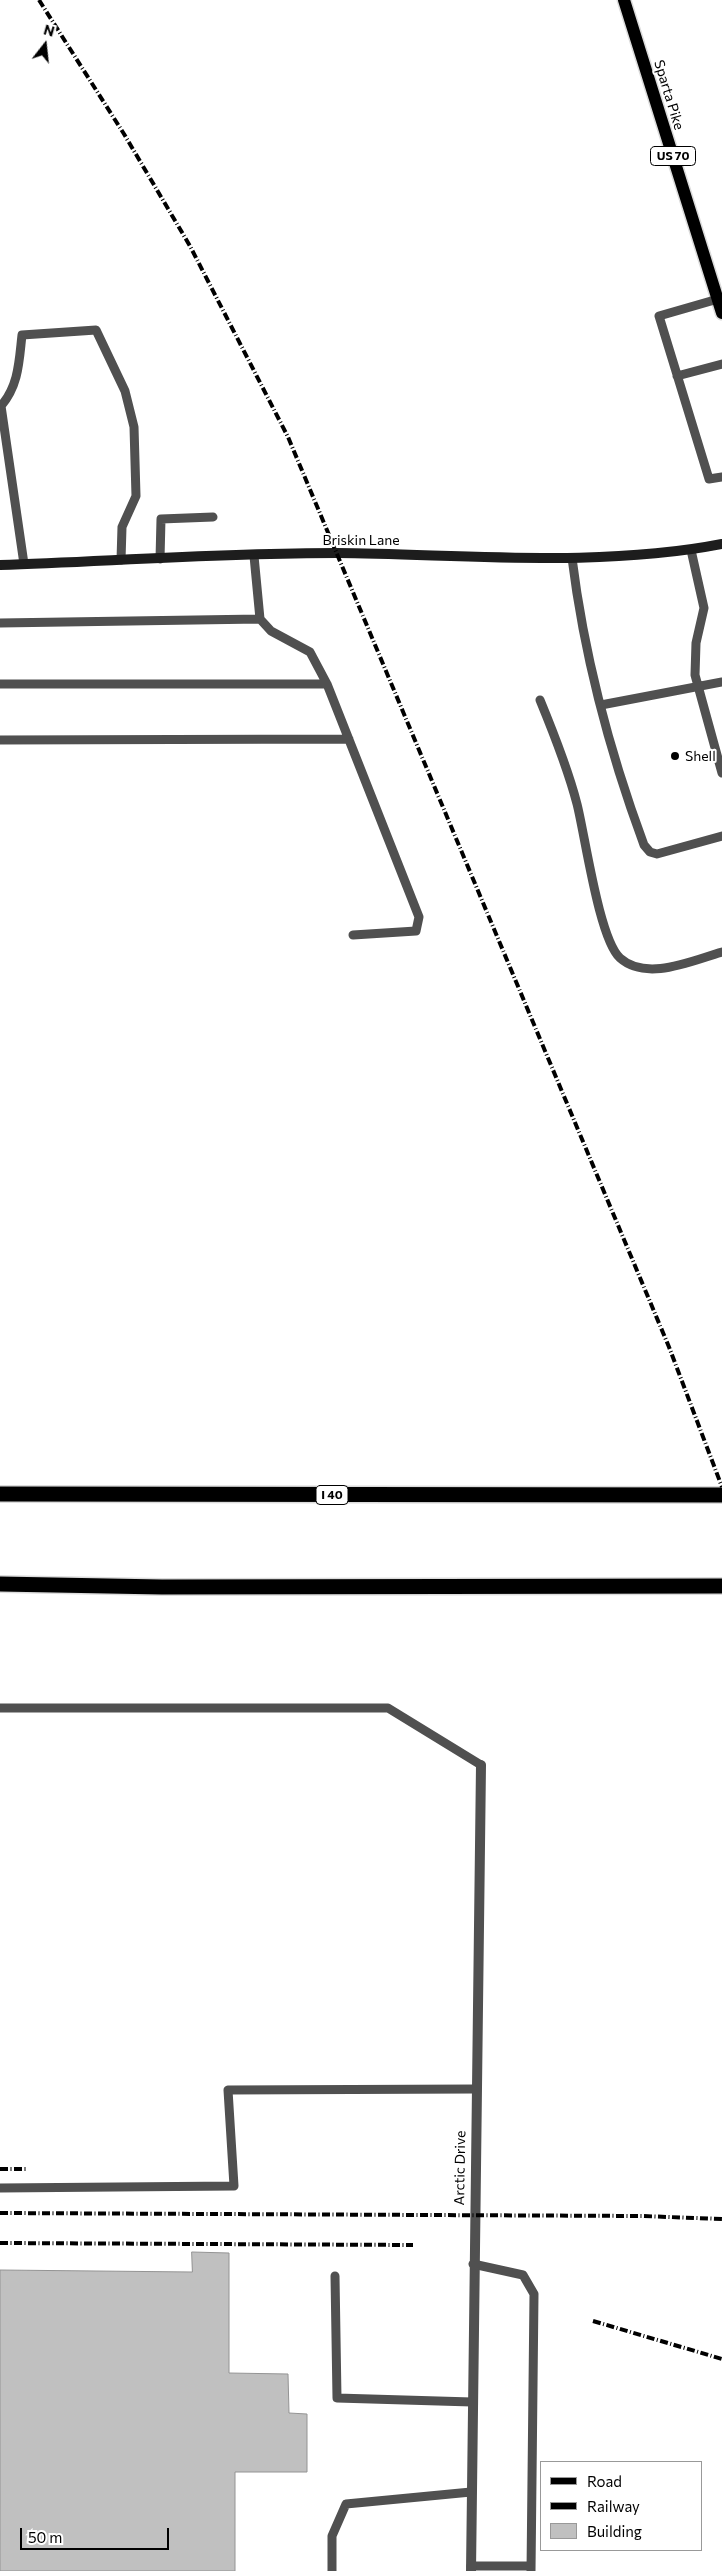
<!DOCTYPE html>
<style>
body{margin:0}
#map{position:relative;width:722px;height:2571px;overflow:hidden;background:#fff;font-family:Commissioner,sans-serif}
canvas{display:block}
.legend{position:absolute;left:540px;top:2461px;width:162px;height:90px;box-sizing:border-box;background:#fff;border:1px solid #999;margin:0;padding:6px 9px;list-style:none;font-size:15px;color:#000}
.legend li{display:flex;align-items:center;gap:10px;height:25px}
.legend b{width:25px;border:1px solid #999}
.north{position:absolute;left:20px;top:20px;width:50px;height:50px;-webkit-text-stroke:4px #fff;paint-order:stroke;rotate:16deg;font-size:14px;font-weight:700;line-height:20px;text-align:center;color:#000}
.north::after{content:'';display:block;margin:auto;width:18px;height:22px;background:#000;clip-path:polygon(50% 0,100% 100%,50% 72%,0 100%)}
.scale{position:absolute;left:20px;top:2528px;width:149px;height:22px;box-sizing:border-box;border:2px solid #000;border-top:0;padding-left:6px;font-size:15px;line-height:18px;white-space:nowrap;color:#000;-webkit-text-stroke:4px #fff;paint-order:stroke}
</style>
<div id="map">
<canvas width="722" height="2571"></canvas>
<ul class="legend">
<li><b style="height:6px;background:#000"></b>Road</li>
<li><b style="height:6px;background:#000"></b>Railway</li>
<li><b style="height:14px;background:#c0c0c0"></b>Building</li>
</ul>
<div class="north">N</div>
<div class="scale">50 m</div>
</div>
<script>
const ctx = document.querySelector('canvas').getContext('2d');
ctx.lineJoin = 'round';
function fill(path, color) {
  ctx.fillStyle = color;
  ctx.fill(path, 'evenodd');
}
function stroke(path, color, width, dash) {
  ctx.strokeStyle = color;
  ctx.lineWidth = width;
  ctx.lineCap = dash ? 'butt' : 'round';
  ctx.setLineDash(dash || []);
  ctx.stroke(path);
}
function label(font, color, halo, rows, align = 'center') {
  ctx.font = font + ' Commissioner,sans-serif';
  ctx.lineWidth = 4;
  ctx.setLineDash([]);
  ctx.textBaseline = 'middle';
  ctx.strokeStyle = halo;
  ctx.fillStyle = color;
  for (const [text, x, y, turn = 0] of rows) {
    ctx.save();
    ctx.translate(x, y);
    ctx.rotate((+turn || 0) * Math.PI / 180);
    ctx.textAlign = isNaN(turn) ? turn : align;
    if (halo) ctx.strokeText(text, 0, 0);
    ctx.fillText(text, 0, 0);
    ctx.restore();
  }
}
const building = new Path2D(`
 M 192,2252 L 229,2253 L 229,2373 L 288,2374 L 289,2413 L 307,2414 L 307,2472 L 235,2472 L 235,2571 L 0,2571 L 0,2270 L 192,2272 Z`);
fill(building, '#c0c0c0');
stroke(building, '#949494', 1);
const primary = new Path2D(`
 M 624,0 L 722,313`);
const highway = new Path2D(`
 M 0,1494 L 722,1495
 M 0,1584 L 162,1587 L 722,1586`);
stroke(primary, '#dbdbdb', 15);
stroke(highway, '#dbdbdb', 18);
stroke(new Path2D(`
 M 718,299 L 659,316 L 709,479 L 722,477
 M 677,376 L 722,364
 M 691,550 L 704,608 L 696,643 L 695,675 L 722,773
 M 254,556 L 260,619 L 271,631 L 310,652 L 327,684 L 419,917 L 416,931 L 353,935
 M 572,558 C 584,655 610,753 644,845 L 650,852 L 657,854 L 722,836
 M 160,559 L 161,519 L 213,517
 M 24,564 L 1,406 C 19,385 19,361 22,335 L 96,330 L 125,391 L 134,427 L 136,496 L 122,527 L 121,560
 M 0,623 L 260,619
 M 0,684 L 327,684
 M 540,700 C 554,734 568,769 577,804 C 585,835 599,939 620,958 C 647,982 693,960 722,952
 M 601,705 L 722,682
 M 0,740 L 349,739
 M 0,1708 L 388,1708 L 481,1765
 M 0,2188 L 234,2186 L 228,2090 L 475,2089
 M 473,2264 L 523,2275 L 534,2294 L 531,2571
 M 335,2276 L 337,2398 L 472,2402
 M 471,2566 L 531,2566
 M 332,2571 L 332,2536 L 346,2504 L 471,2492`), '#505050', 9);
stroke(new Path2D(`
 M 471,2571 L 481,1765`), '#505050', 10);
stroke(new Path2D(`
 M 0,565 C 112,561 225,553 337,553 C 461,554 600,568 722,544`), '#1d1d1d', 10);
stroke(primary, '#000', 12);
stroke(highway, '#000', 15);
stroke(new Path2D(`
 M 39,0 L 124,134 L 190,246 L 288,437 L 669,1347 L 722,1487
 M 0,2169 L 28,2169
 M 0,2213 L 642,2216 L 722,2219
 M 0,2243 L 413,2245
 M 593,2321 L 722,2359`), '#000', 4, [8, 2.5, 1, 2.5]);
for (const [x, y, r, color] of [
 [675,756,5,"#000"]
]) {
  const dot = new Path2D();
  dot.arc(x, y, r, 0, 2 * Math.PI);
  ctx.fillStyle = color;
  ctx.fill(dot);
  stroke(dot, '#fff', 2);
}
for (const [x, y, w] of [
 [673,156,45],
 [332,1495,32]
]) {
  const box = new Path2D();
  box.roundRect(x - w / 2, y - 9.5, w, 19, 4);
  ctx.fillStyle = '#fff';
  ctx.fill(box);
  stroke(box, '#000', 1);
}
label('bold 12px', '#000', null, [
 ["US 70",673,156],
 ["I 40",332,1495]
]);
label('14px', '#000', '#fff', [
 ["Sparta Pike",669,95,73],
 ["Briskin Lane",361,540],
 ["Arctic Drive",460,2168,-89]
]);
label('14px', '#000', '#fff', [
 ["Shell",685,756]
], 'left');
</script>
